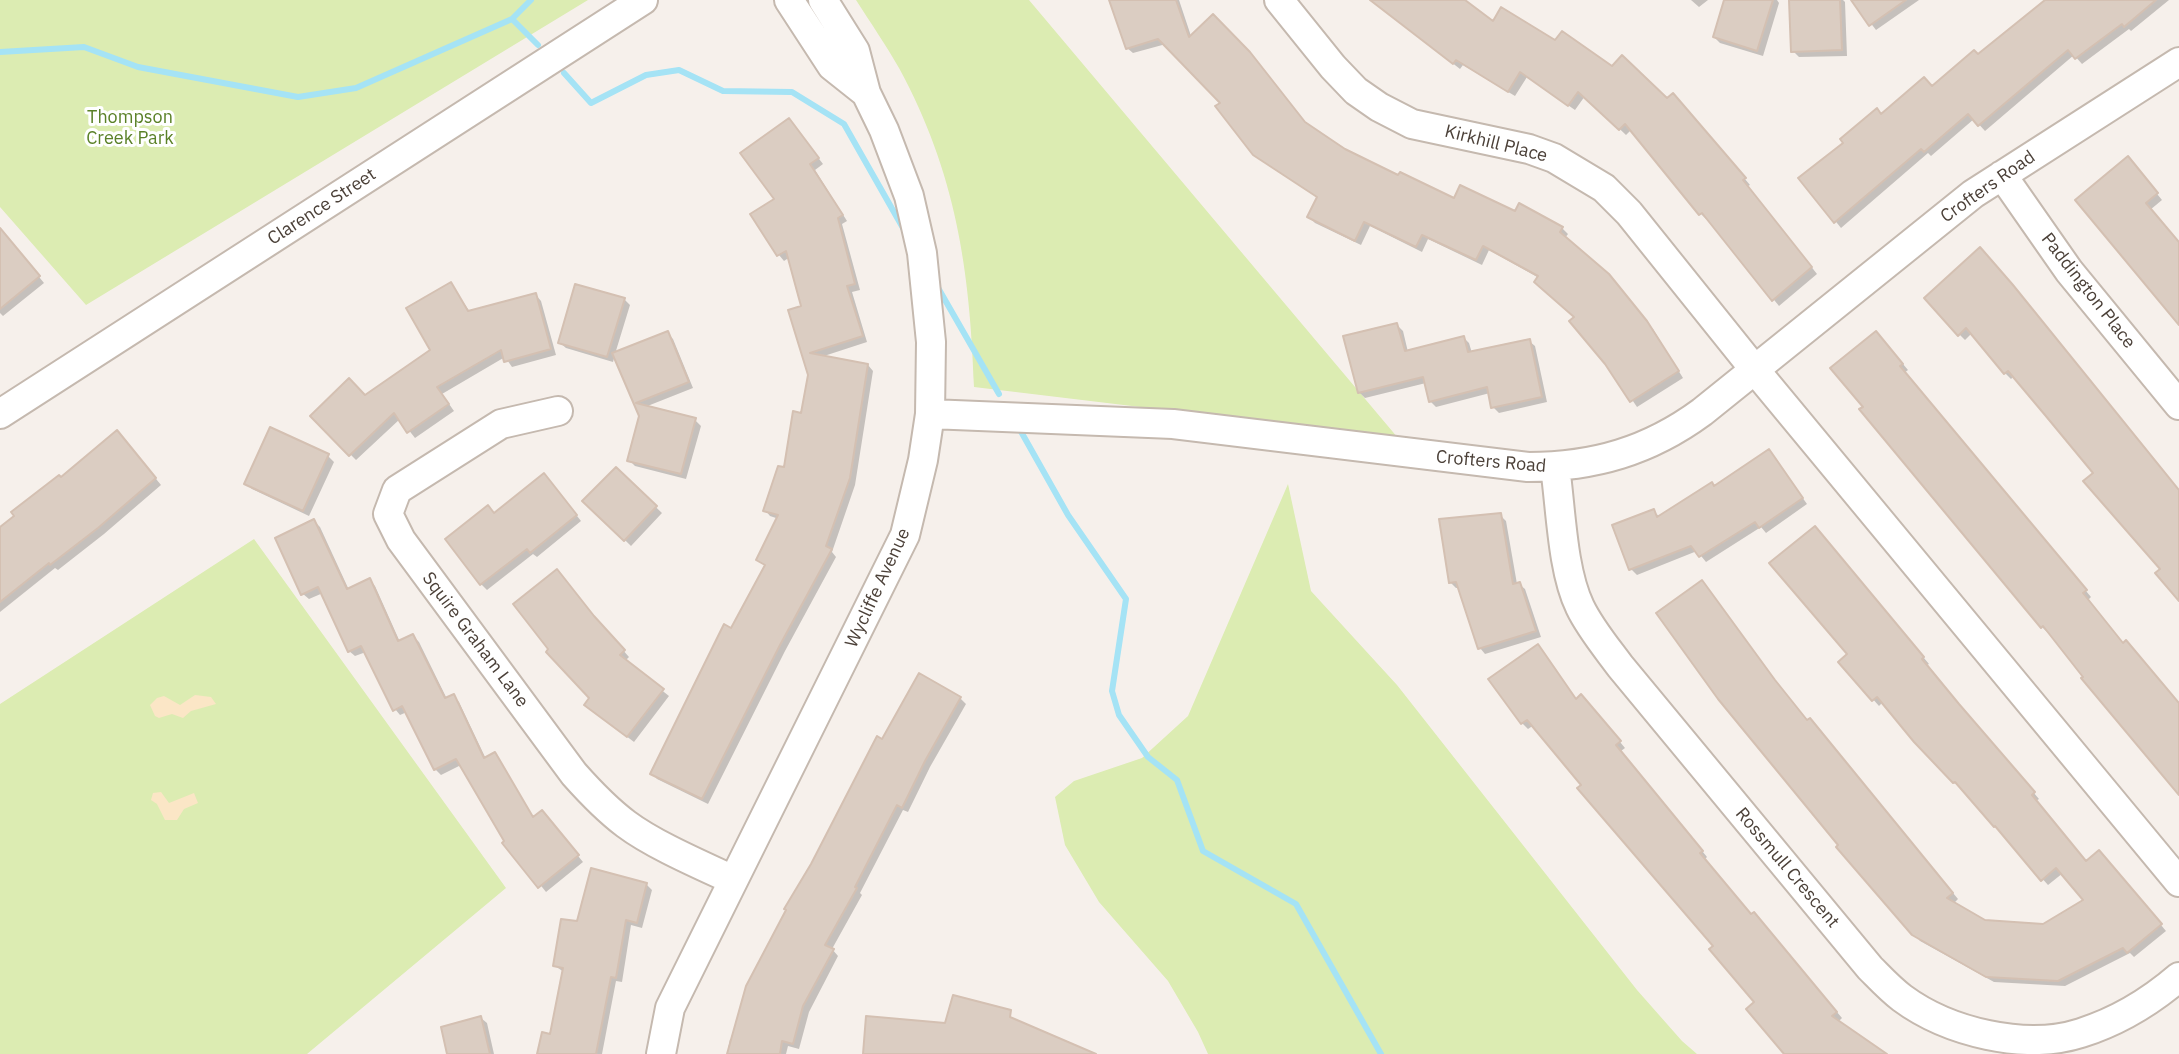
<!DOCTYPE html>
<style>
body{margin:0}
canvas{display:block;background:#f6f0eb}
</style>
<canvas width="2179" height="1054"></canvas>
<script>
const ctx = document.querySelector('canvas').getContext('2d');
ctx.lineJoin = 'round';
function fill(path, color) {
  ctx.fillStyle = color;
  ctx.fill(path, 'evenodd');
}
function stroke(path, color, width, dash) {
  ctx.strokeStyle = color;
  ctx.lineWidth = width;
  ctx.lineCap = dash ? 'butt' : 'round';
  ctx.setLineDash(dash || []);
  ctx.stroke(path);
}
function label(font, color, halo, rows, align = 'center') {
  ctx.font = font + ' "IBM Plex Sans",sans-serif';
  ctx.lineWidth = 6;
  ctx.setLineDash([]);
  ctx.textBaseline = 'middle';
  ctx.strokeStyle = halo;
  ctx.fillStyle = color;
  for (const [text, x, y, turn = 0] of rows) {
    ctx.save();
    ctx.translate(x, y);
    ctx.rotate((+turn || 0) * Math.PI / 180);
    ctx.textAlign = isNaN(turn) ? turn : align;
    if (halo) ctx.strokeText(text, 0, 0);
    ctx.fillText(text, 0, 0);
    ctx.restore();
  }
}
fill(new Path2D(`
 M 0,0 L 588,0 L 86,305 L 0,207 Z
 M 856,0 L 1029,0 L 1398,438 L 974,387 C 970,270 956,173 899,68 C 886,45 870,22 856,0 Z
 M 1288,484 L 1311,591 L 1397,685 L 1637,990 L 1682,1041 L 1697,1054 L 1208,1054 L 1198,1032 L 1168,981 L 1099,902 L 1065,845 L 1055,797 L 1074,781 L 1142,758 L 1188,716 Z
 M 254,539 L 506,888 L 307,1054 L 0,1054 L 0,704 Z`), '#dcecb2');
fill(new Path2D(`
 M 195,695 L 211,697 L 216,704 L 191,711 L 183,718 L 172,714 L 159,718 L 155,716 L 150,705 L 157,698 L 164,696 L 180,705 Z
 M 161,792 L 169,803 L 194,793 L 198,803 L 184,809 L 177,820 L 165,820 L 157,804 L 151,800 L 153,793 Z`), '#fbe6c6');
fill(new Path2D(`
 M 1110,0 L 1179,0 L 1191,36 L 1307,126 L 1344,151 L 1399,178 L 1455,200 L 1516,213 L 1562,228 L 1568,234 L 1565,238 L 1614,282 L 1653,329 L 1683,378 L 1637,407 L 1576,317 L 1539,278 L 1489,250 L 1482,265 L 1428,239 L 1422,252 L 1370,226 L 1361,245 L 1315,223 L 1309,217 L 1318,198 L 1261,160 L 1222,103 L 1166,44 L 1133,53 L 1127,48 Z
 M 1372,0 L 1462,0 L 1493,24 L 1556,43 L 1613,68 L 1667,100 L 1679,101 L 1750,185 L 1748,186 L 1817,274 L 1779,306 L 1708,218 L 1706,219 L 1701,214 L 1632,129 L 1626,135 L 1585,96 L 1575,110 L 1527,77 L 1515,96 L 1463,65 L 1460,69 Z
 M 1691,0 L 1708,0 L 1699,7 Z
 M 1726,0 L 1777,0 L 1779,3 L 1763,56 L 1720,43 L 1714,37 Z
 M 1791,0 L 1843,0 L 1845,2 L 1847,56 L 1799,57 L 1793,51 Z
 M 1853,0 L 1919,0 L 1876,30 Z
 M 2048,0 L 2169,0 L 2131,31 L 2129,29 L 2082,64 L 2074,55 L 1985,131 L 1974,119 L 1931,156 L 1928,153 L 1841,228 L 1801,178 L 1882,116 L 1932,87 L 1978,56 Z
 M 794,126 L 823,164 L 815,170 L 847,221 L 842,224 L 860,290 L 852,292 L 867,342 L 821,357 L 868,365 L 873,371 L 855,485 L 832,552 L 836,557 L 785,651 L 708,804 L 657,779 L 652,773 L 766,567 L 758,560 L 779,519 L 770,516 L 765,510 L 786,470 L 802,415 L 810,374 L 803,307 L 790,257 L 784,261 L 779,255 L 777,199 Z
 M 2133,164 L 2162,200 L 2150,210 L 2179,242 L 2179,322 Z
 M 0,240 L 11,242 L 44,283 L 3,316 L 0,313 Z
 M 1985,255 L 2096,388 L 2179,492 L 2179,599 L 2163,569 L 2095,473 L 2014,376 L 2011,379 L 2005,373 L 1972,333 L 1965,340 L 1959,334 Z
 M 451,284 L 470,312 L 536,295 L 541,301 L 556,355 L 512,367 L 505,357 L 442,394 L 454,411 L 415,438 L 400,419 L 356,460 L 312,416 L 365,397 L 432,350 Z
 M 624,299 L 630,305 L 615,354 L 667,333 L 673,339 L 693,388 L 645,407 L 695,420 L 701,426 L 686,479 L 635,466 L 629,460 L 641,416 L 615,355 L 613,362 L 566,348 L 560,343 Z
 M 1397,325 L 1403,331 L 1408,352 L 1464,338 L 1469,343 L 1472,353 L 1529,341 L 1535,346 L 1547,402 L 1499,413 L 1493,407 L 1490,393 L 1436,407 L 1430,401 L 1426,383 L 1365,398 L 1359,392 Z
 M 1882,339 L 1908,370 L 1904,373 L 2091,597 L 2088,600 L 2123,645 L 2179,705 L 2179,793 L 2050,632 L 2048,633 L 2042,627 L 1862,410 L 1865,407 Z
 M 123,438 L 161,485 L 104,534 L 58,570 L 55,568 L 0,612 L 0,530 L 61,480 Z
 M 1769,451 L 1807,504 L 1766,533 L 1761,527 L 1706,562 L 1697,551 L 1637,575 L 1631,569 L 1653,511 L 1660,517 L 1715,488 Z
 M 328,456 L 334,462 L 309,516 L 252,489 L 246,484 Z
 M 616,469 L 662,513 L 631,546 L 585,501 Z
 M 550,481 L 581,521 L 537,557 L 533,554 L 487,590 L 481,584 L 495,515 Z
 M 1500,515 L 1506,521 L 1517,584 L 1519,584 L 1525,589 L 1541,637 L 1485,654 L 1480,648 L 1460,588 L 1456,588 L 1450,582 Z
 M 314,521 L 320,527 L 349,590 L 369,580 L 375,586 L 400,642 L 413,636 L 419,642 L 447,699 L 453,696 L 459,702 L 486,759 L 495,754 L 500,760 L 534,818 L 547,818 L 583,862 L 546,892 L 506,842 L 461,765 L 441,775 L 435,769 L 407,712 L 400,715 L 395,709 L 366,652 L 355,656 L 349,651 L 323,593 L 309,599 L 303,594 Z
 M 1820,534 L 1929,664 L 1927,665 L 1965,712 L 2039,799 L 2036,801 L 2087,863 L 2105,858 L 2166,931 L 2134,957 L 2130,953 L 2065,986 L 1994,982 L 1920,941 L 1841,845 L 1702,582 L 1780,688 L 1808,722 L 1816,726 L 1958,899 L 1953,904 L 1985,922 L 2044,926 L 2085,900 L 2063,873 L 2048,885 L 1883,702 L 1879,706 L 1840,662 L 1849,654 Z
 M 600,624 L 629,657 L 625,661 L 669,696 L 634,742 L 592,710 L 591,698 Z
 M 1538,646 L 1577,700 L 1587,702 L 1625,748 L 1621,751 L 1707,857 L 1704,860 L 1751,916 L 1759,920 L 1842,1018 L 1838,1022 L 1884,1054 L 1786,1054 L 1756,1002 L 1716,946 L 1534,725 L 1528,729 L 1522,723 L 1491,679 Z
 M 960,698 L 966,704 L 930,767 L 908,812 L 903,810 L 860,893 L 862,895 L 832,949 L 838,956 L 809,1012 L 799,1049 L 788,1046 L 786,1054 L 727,1054 L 730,1039 L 733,1040 L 883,741 Z
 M 646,884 L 652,890 L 642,928 L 631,925 L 622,982 L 616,981 L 602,1054 L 539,1054 L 552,1036 L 564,972 L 555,966 L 578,923 Z
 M 481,1018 L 487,1023 L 494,1054 L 449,1054 Z`), '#0003');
stroke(new Path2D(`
 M 512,19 L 538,45
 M 0,52 L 84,47 L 138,67 L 298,97 L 356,88 L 512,19 L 531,0
 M 564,73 L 591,103 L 646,75 L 679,70 L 723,91 L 792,92 L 844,124 L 903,228
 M 937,286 L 999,394
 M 1019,428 L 1068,515 L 1126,599 L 1112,691 L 1119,715 L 1148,757 L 1177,780 L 1203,851 L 1296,904 L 1381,1054`), '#a5e3f5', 6);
const building = new Path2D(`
 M 1109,0 L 1176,0 L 1189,37 L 1213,14 L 1250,52 L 1305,122 L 1345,149 L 1398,175 L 1400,172 L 1454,198 L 1460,185 L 1515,211 L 1519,203 L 1563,227 L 1560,232 L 1609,274 L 1647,321 L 1679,371 L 1630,402 L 1605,364 L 1569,321 L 1574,317 L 1534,282 L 1538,276 L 1483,246 L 1476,260 L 1422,235 L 1416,247 L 1364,222 L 1355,241 L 1307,217 L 1317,197 L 1253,155 L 1215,106 L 1220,103 L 1158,39 L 1126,49 Z
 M 1370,0 L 1465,0 L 1493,21 L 1501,7 L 1555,40 L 1562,31 L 1612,66 L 1622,55 L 1667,98 L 1673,93 L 1746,178 L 1743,180 L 1812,267 L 1772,301 L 1702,213 L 1699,215 L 1625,124 L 1619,130 L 1578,92 L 1568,106 L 1520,72 L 1508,92 L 1456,60 L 1453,64 Z
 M 1724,0 L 1773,0 L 1757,51 L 1713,37 Z
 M 1789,0 L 1840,0 L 1842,50 L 1791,52 Z
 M 1851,0 L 1906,0 L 1869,26 Z
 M 2045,0 L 2156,0 L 2124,27 L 2122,24 L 2075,59 L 2068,50 L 1978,126 L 1968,114 L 1924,152 L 1921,149 L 1834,223 L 1798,178 L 1843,143 L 1840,139 L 1877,108 L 1881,114 L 1924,77 L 1932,86 L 1974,50 L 1978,54 Z
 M 789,118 L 819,158 L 810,164 L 843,215 L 838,218 L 855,284 L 847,286 L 863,336 L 810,353 L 868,364 L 850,478 L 826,546 L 832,549 L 780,645 L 702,799 L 650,774 L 724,624 L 731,628 L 765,565 L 756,560 L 778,515 L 763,511 L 778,466 L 784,467 L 793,411 L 801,413 L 808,375 L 788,310 L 801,306 L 786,251 L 777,256 L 750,214 L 774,199 L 740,153 Z
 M 2128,156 L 2158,193 L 2146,203 L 2179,242 L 2179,325 L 2075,200 Z
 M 0,228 L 40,276 L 0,309 Z
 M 1980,247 L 2013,285 L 2179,490 L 2179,601 L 2155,573 L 2160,569 L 2083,481 L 2093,473 L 2045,415 L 2008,371 L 2004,374 L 1966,328 L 1958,336 L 1924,298 Z
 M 451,282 L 468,311 L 536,293 L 551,349 L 504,362 L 501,350 L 437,387 L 449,404 L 407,433 L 394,413 L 349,456 L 310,416 L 349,378 L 365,395 L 430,350 L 406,308 Z
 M 575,284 L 625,298 L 607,357 L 558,343 Z
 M 1397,323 L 1405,351 L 1464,336 L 1468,352 L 1530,339 L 1542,397 L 1491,408 L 1487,387 L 1429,402 L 1423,377 L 1358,393 L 1343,336 Z
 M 668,331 L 689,382 L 636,403 L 696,418 L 681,474 L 627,461 L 639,416 L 612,353 Z
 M 1876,331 L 1903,364 L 1900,366 L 2087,590 L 2083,593 L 2123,643 L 2126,640 L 2179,703 L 2179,795 L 2081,678 L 2083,677 L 2043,626 L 2041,628 L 1859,409 L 1863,407 L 1830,368 Z
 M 270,427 L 329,454 L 303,511 L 244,484 Z
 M 117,430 L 156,478 L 98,528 L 50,565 L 49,563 L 0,602 L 0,527 L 14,516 L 11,512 L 59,475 L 61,477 Z
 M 1769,449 L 1803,498 L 1759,528 L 1755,522 L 1699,557 L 1691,546 L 1629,570 L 1612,525 L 1654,509 L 1657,517 L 1712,482 L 1714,486 Z
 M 616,467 L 657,506 L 624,541 L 582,501 Z
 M 544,473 L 577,515 L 530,553 L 527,549 L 480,585 L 445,539 L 488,505 L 494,513 Z
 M 1501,513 L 1513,584 L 1520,582 L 1536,631 L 1478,649 L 1456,582 L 1449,583 L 1439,519 Z
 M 314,519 L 347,589 L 370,578 L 398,641 L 413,634 L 445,698 L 454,694 L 484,758 L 495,752 L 533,817 L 542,810 L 579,855 L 538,888 L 502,843 L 504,841 L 456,759 L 434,770 L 402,706 L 393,711 L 361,646 L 348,652 L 318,587 L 301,595 L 275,538 Z
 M 1815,526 L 1924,657 L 1922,659 L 1959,704 L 2035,792 L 2032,795 L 2086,861 L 2099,850 L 2162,924 L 2127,953 L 2123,948 L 2058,981 L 1986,977 L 1912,935 L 1836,847 L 1838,845 L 1718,699 L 1656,613 L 1702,580 L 1775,680 L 1807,720 L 1810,718 L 1953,893 L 1947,898 L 1985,920 L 2043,924 L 2083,900 L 2056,868 L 2041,881 L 1995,826 L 1994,827 L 1955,782 L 1953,783 L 1914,742 L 1877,697 L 1872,701 L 1838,662 L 1847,654 L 1769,563 Z
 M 557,569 L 594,616 L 625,650 L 620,655 L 664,689 L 627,737 L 584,705 L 589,698 L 546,652 L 548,649 L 513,604 Z
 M 1538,644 L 1576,699 L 1581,694 L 1621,741 L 1616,745 L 1703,851 L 1700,853 L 1751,914 L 1754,912 L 1837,1012 L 1832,1016 L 1887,1054 L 1784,1054 L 1746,1009 L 1754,1002 L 1709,949 L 1713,946 L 1577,788 L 1581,785 L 1527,720 L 1521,724 L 1488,679 Z
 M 919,673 L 961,697 L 925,761 L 902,808 L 897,805 L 855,887 L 857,888 L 825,945 L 834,949 L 803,1006 L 793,1044 L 782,1041 L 780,1054 L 727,1054 L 746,986 L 786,910 L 784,909 L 811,864 L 877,736 L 882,739 Z
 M 591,868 L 647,883 L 637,923 L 626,920 L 616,978 L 611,977 L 596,1054 L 537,1054 L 542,1032 L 550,1034 L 563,968 L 553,966 L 561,919 L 577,921 Z
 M 953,995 L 1011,1010 L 1010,1017 L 1096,1054 L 863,1054 L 866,1016 L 945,1023 Z
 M 481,1016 L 490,1054 L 447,1054 L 441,1027 Z`);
fill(building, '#dbcdc2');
stroke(building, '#d4c0b2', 2);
const minor = new Path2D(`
 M 789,0 L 832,66 L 866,93
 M 1279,0 L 1333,67 L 1356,91 L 1379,107 L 1412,124 L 1529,149 L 1554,158 L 1604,188 L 1629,213 L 1755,370 L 2179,882
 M 2002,175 L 2069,271 L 2179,405
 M 558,411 L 501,424 L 397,490 L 388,514 L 401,540 L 574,774 C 590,792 606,809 626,824 C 654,845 701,865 733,880
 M 0,414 L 643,0
 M 930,414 L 1173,424 L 1528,467 C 1594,467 1649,451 1702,412 L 1973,194 L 2179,62
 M 1555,467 C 1561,509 1562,570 1580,607 C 1590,628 1606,647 1620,666 L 1870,968 C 1880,978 1890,989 1902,998 C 1948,1032 2025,1051 2081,1033 C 2116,1022 2151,1001 2179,977
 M 661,1054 L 670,1008 L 905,535 L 923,460 L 930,414 L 931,342 L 922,253 L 909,196 L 884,130 L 866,93 L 855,51 L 823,0`);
stroke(minor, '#c5b9af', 32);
stroke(minor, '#fff', 28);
label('18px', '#5a8127', '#fff', [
 ["Thompson",130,118],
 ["Creek Park",130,139]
]);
label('18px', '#4b4038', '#fff', [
 ["Kirkhill Place",1496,144,14],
 ["Crofters Road",1988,187,-35],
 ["Clarence Street",322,207,-33],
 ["Paddington Place",2088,291,52],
 ["Crofters Road",1491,462,5],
 ["Wycliffe Avenue",878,588,-65],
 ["Squire Graham Lane",475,640,53],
 ["Rossmull Crescent",1787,868,50]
]);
</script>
